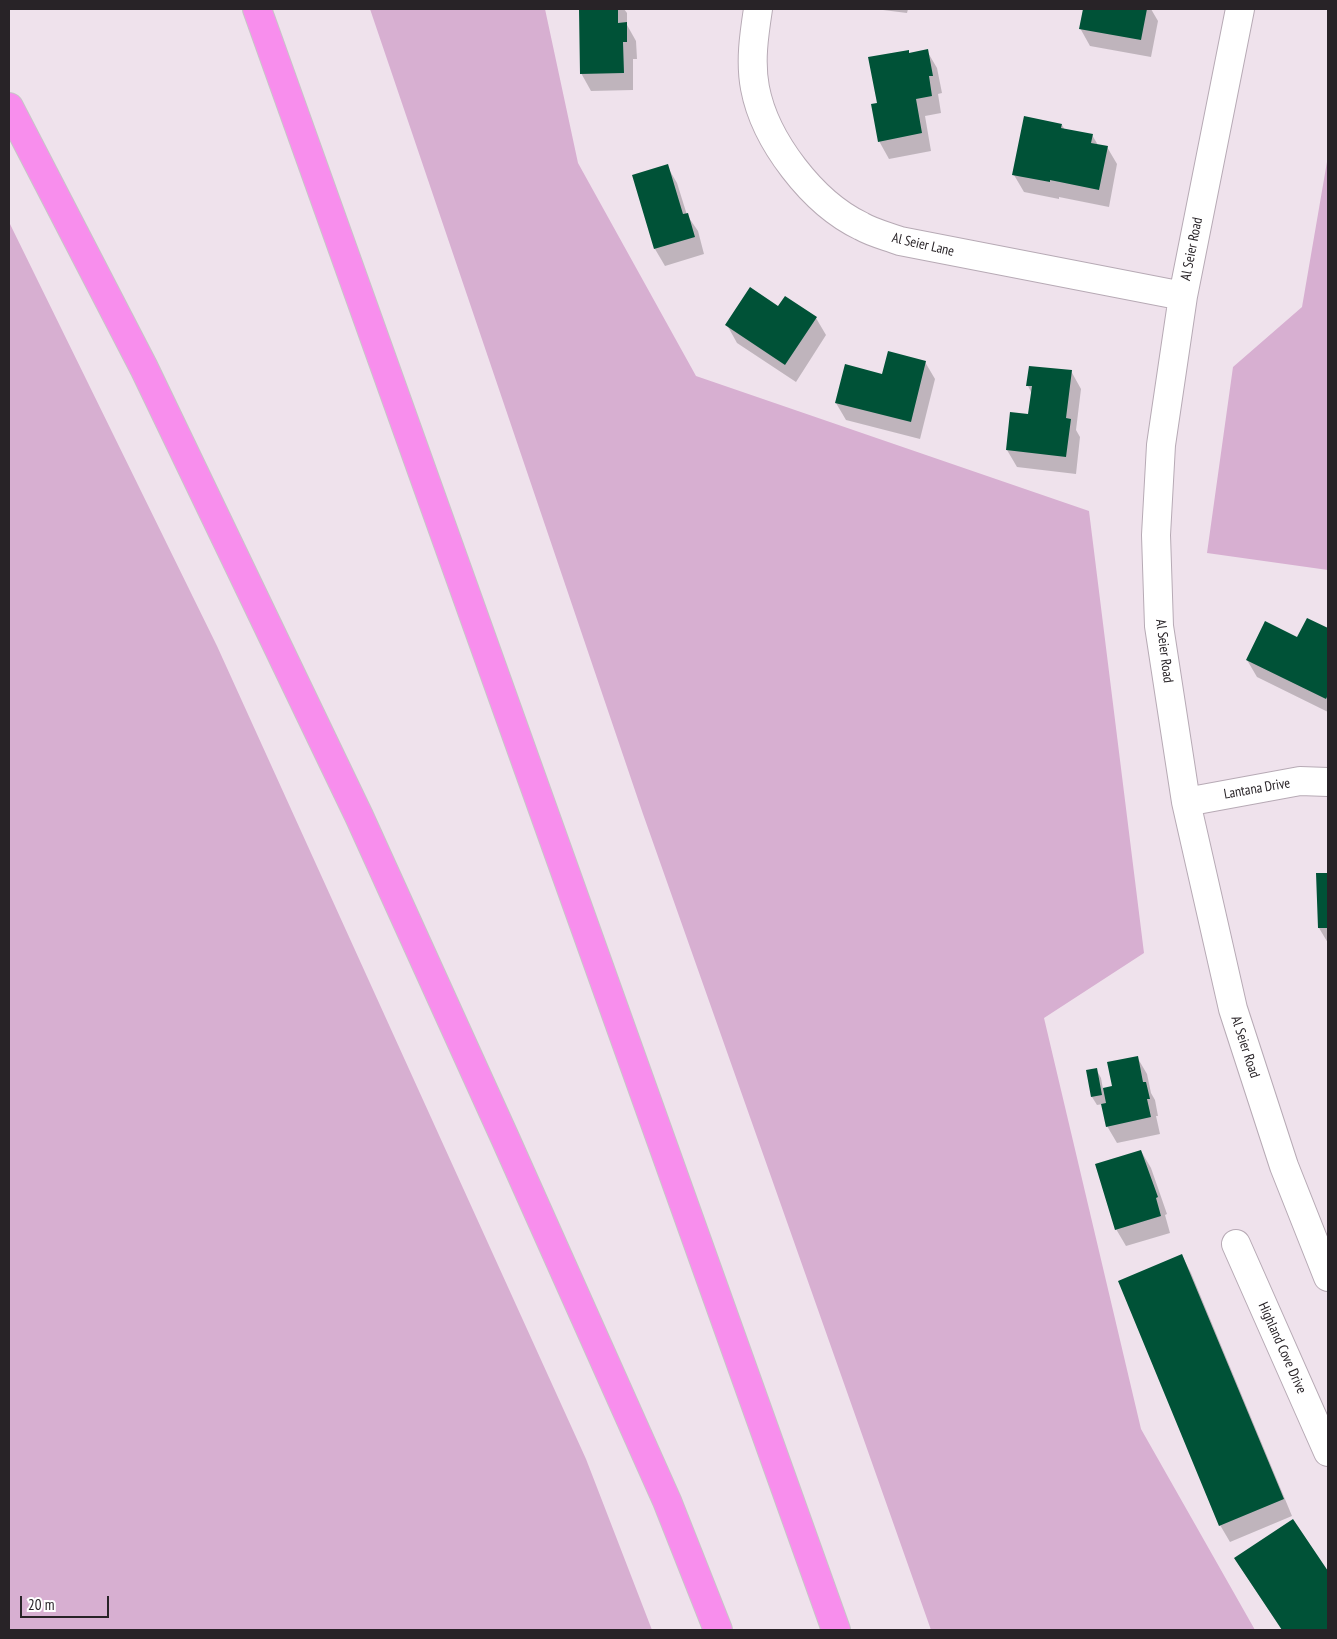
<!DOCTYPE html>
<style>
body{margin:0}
#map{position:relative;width:1337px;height:1639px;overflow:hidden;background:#efe2ec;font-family:"PT Sans Narrow",sans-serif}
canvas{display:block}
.frame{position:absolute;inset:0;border:10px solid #282327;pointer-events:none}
.scale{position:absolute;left:20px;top:1596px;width:89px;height:22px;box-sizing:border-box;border:2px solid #282327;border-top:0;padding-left:6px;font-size:15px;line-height:18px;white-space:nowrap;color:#282327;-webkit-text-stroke:4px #fff;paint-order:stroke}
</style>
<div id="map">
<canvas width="1337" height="1639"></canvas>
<div class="frame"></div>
<div class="scale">20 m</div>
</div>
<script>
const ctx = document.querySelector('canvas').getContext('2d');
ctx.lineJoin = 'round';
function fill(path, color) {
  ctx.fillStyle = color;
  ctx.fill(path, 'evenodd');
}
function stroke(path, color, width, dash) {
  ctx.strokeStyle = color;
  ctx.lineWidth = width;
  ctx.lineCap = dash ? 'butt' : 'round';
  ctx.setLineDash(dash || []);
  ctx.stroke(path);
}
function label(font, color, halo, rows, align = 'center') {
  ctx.font = font + ' "PT Sans Narrow",sans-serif';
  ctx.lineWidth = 5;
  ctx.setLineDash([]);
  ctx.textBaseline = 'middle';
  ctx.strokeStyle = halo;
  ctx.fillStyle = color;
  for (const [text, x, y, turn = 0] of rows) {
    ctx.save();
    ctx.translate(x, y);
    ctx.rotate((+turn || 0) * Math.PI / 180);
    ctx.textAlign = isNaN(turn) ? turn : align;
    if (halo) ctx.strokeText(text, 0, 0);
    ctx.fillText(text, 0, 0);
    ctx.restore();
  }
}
fill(new Path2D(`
 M 370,9 L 545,9 L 578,163 L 696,376 L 1089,511 L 1144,953 L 1044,1018 L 1141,1429 L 1255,1630 L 931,1630 L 643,814 Z
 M 1328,156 L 1328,570 L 1207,553 L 1233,367 L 1302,307 Z
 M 9,222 L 217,646 L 586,1459 L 652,1630 L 9,1630 Z`), '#d7afd1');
fill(new Path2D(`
 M 580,9 L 624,9 L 627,13 L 627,25 L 636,41 L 637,59 L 633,59 L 633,90 L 591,91 L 581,73 Z
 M 875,9 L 908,9 L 907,13 Z
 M 1084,9 L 1151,9 L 1158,21 L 1151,57 L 1090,46 L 1080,28 Z
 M 908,51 L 910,54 L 927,51 L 937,68 L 942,93 L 938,94 L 941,113 L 925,116 L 931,151 L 889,159 L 879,141 L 878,104 Z
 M 1062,125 L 1065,130 L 1092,135 L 1098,145 L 1107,147 L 1117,164 L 1109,207 L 1059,197 L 1059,199 L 1024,192 L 1014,175 Z
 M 667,166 L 677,183 L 687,215 L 698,231 L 704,254 L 665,266 L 655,249 Z
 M 785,297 L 816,318 L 826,335 L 796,382 L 737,343 L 727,325 L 778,308 Z
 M 925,362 L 935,379 L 920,439 L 846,420 L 836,403 L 882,375 Z
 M 1071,371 L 1081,389 L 1076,430 L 1080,437 L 1076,474 L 1017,467 L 1007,450 L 1029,416 L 1032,394 L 1028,386 Z
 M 1307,619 L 1328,630 L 1328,712 L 1257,677 L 1247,660 L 1298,638 Z
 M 1317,874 L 1328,874 L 1328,943 L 1319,928 Z
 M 1137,1057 L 1147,1074 L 1151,1093 L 1155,1100 L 1158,1116 L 1156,1116 L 1160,1134 L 1117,1143 L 1107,1126 L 1103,1104 L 1097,1105 L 1092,1097 L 1096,1069 L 1101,1078 L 1103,1089 L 1114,1087 Z
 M 1141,1151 L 1151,1168 L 1167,1214 L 1165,1215 L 1170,1233 L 1126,1246 L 1116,1229 Z
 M 1182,1256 L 1191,1273 L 1292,1516 L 1230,1542 L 1220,1525 Z
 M 1292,1520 L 1328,1573 L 1328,1630 L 1282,1630 L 1235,1559 Z`), '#0003');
fill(new Path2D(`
 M 579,9 L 618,9 L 618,23 L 627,22 L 627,42 L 623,42 L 624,73 L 580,74 Z
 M 1083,9 L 1147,9 L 1141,40 L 1079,29 Z
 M 928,49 L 933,76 L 929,76 L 932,96 L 916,99 L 922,133 L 878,142 L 871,104 L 877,103 L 868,57 L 909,50 L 909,53 Z
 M 1024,116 L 1062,124 L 1061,128 L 1093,134 L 1091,143 L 1108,146 L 1099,190 L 1050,180 L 1050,182 L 1012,175 Z
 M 668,164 L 683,214 L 688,213 L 695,237 L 654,249 L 632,175 Z
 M 750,287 L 778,306 L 785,296 L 817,317 L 785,365 L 725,325 Z
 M 888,351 L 926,361 L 911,422 L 835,403 L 845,364 L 882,374 Z
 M 1029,366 L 1072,370 L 1066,418 L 1071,419 L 1066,457 L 1006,450 L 1010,412 L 1028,414 L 1032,386 L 1026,386 Z
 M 1307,618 L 1328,628 L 1328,695 L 1326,699 L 1246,660 L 1265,621 L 1297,637 Z
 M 1316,873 L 1328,873 L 1328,928 L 1318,928 Z
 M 1138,1056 L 1143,1082 L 1146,1082 L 1150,1099 L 1147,1099 L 1151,1117 L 1106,1127 L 1101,1104 L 1106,1103 L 1103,1088 L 1112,1086 L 1107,1062 Z
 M 1097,1068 L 1102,1095 L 1091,1097 L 1086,1070 Z
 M 1141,1150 L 1158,1197 L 1156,1198 L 1161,1216 L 1115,1230 L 1095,1164 Z
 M 1182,1254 L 1284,1499 L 1219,1526 L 1118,1281 Z
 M 1293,1519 L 1328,1571 L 1328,1630 L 1282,1630 L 1234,1558 Z`), '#005237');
const minor = new Path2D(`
 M 758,9 C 754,35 750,62 755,88 C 765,141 813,203 861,226 C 873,233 887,236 900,241 L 1183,296
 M 1240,9 L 1183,296 L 1161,445 L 1156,535 L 1159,626 L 1186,802 L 1233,1009 L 1284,1166 L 1328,1277
 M 1186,802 L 1300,781 L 1328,782
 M 1236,1244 L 1328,1452`);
const highway = new Path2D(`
 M 257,9 L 836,1630
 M 9,107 L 144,368 L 359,816 L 505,1138 L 667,1501 L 718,1630`);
stroke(minor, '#b7aab5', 30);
stroke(highway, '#c7c6c7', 30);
stroke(minor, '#fff', 28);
stroke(highway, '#f88eed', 28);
label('14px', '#282327', '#fff', [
 ["Al Seier Lane",923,245,13],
 ["Al Seier Road",1192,249,-79],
 ["Al Seier Road",1164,651,83],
 ["Lantana Drive",1257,789,-10],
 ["Al Seier Road",1245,1047,72],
 ["Highland Cove Drive",1282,1348,66]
]);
</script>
